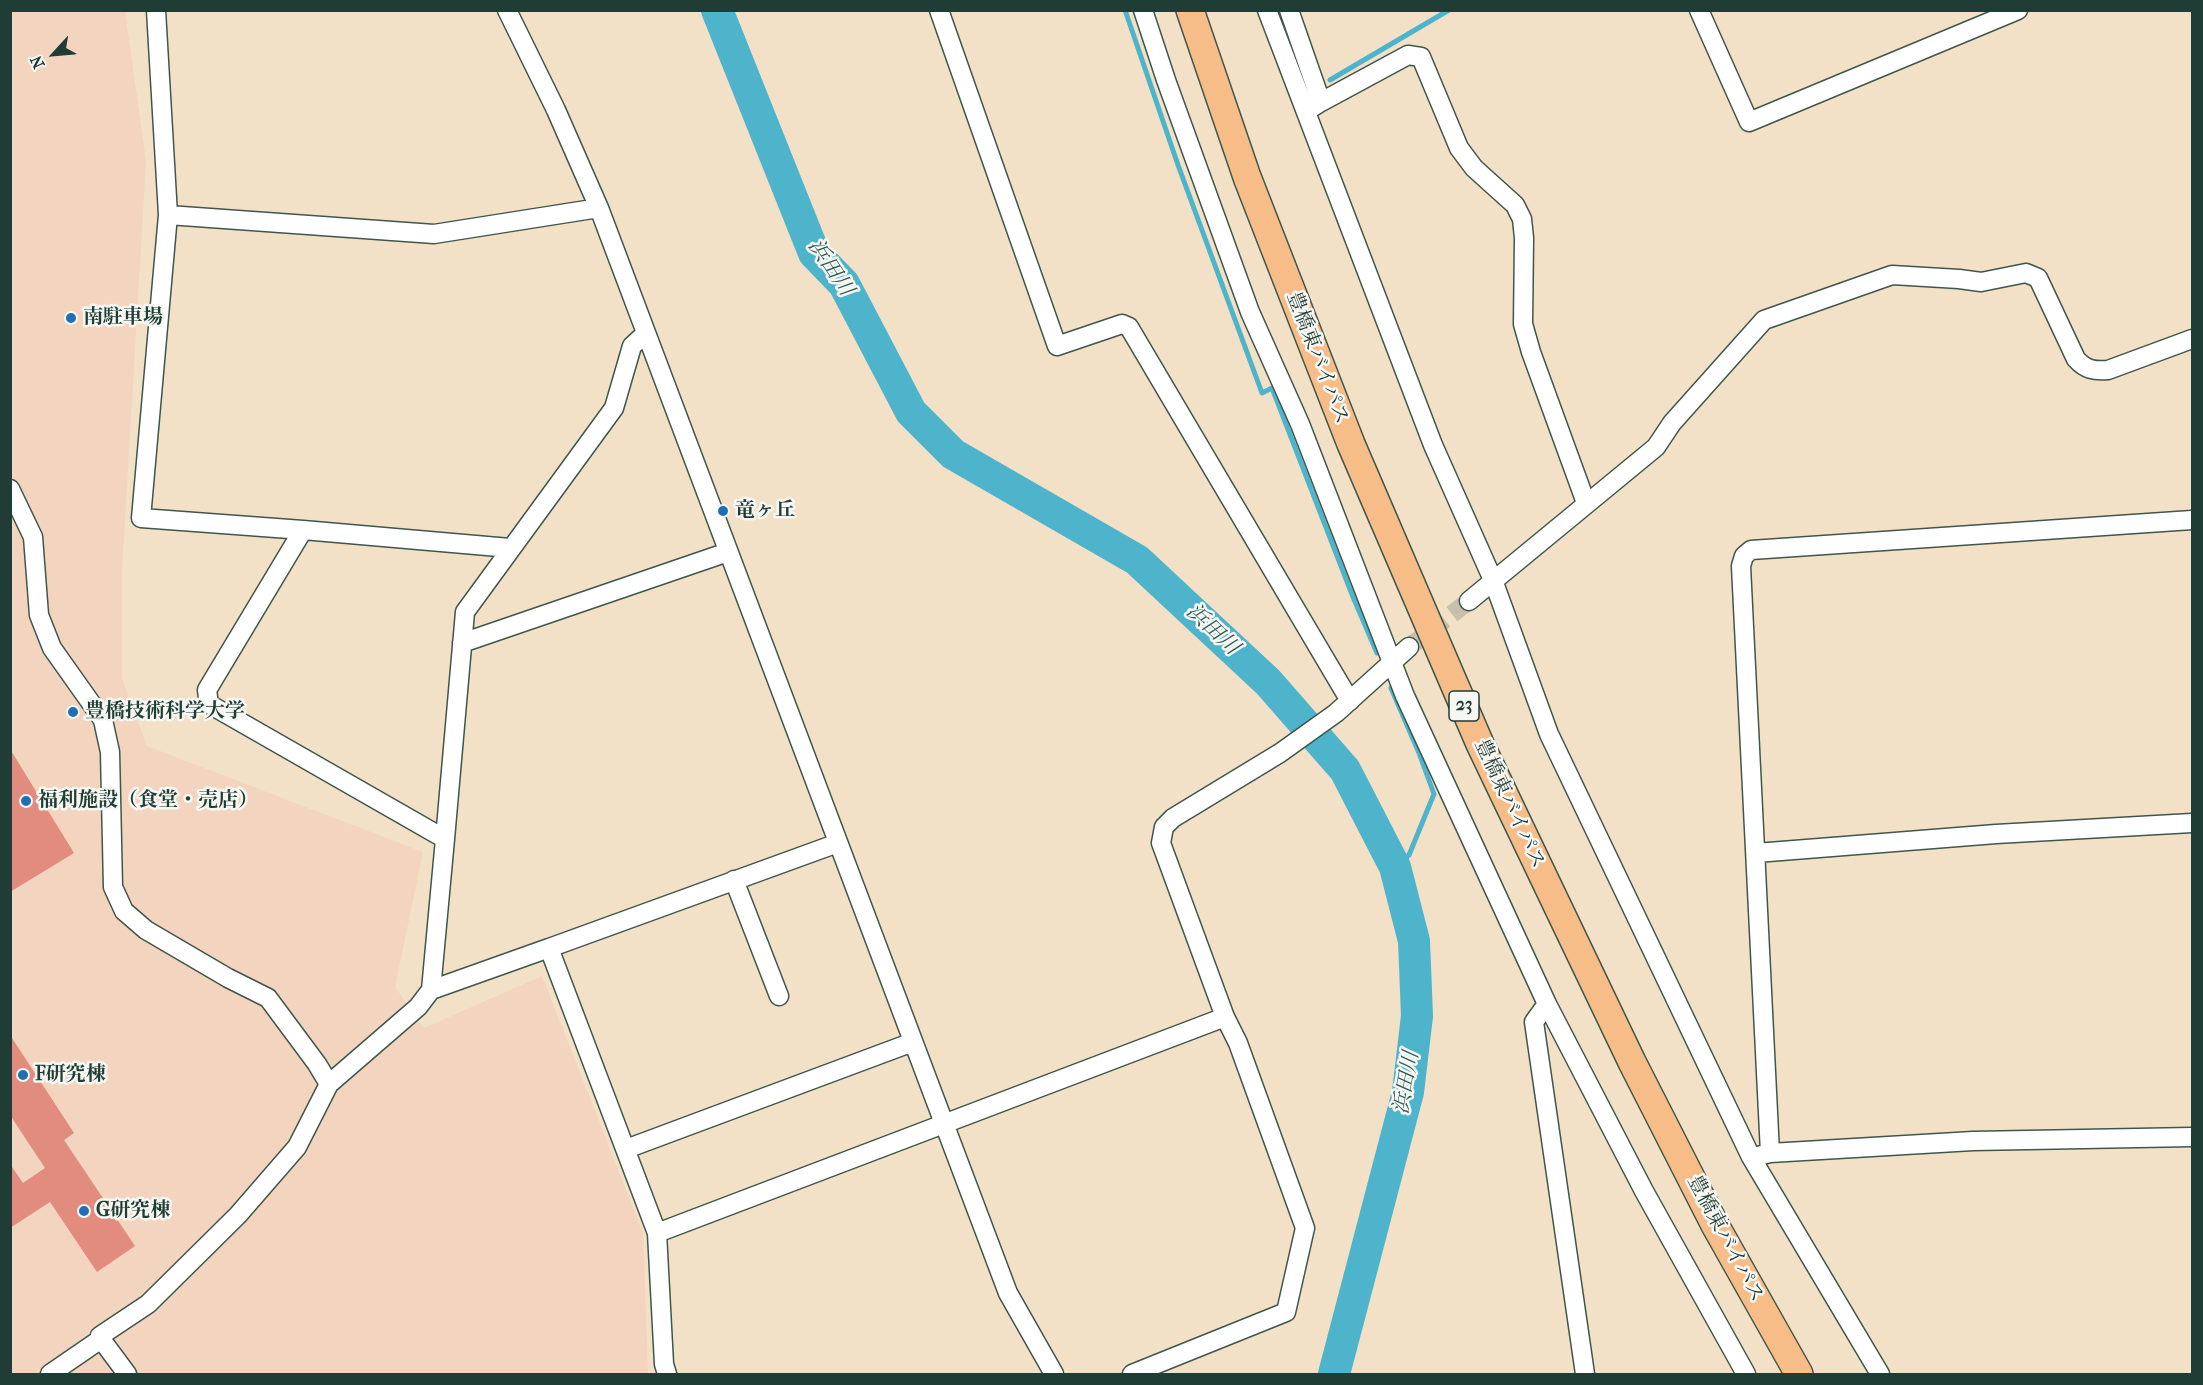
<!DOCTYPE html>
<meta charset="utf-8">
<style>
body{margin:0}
#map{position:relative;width:2203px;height:1385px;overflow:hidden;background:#f2e1c7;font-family:"IM FELL French Canon",serif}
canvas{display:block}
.frame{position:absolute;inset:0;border:12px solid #1f3d34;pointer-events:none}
.north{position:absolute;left:24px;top:24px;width:60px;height:60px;-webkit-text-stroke:4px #f6f6f2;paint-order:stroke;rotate:244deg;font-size:16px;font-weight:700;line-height:24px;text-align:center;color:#1f3d34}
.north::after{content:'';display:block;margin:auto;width:21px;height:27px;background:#1f3d34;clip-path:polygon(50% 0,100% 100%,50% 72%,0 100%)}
</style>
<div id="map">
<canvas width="2203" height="1385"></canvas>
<div class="frame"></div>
<div class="north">N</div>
</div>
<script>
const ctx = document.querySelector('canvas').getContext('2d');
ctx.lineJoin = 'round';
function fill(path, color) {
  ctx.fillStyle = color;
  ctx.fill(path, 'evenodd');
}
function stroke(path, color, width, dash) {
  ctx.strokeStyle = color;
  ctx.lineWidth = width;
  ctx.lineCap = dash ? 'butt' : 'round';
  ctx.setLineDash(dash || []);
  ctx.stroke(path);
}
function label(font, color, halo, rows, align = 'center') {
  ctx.font = font + ' "IM FELL French Canon","Noto Serif JP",serif';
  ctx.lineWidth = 5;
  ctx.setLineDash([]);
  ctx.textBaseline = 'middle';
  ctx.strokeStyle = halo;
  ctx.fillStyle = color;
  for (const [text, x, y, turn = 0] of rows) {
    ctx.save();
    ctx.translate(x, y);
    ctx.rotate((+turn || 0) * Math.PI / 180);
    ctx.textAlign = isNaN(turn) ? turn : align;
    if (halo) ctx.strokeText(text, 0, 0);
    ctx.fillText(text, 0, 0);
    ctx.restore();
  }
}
fill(new Path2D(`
 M 10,11 L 125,11 L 146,161 L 122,571 L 122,678 L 147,746 L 423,852 L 395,987 L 424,1028 L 542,976 L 643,1233 L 648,1374 L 11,1374 Z`), '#f3d4bf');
stroke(new Path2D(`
 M 1125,10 L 1178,165 L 1262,393 L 1272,388 L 1353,597 L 1377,653
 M 1330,80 L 1449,10
 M 1391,688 L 1419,753 L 1434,794 L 1409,855 L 1395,867`), '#4eb4cc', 5);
stroke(new Path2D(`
 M 717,10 L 814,253 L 844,284 L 911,412 L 953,454 L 1137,560 L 1268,682 L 1345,770 L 1395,867 L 1414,941 L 1417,1016 L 1408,1092 L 1334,1374`), '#4eb4cc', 32);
fill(new Path2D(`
 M 10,749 L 74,853 L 10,892 Z
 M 10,1035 L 74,1133 L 64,1140 L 135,1246 L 97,1272 L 50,1202 L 10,1228 L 10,1164 L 23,1183 L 45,1168 L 10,1115 Z`), '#e28b7f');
stroke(new Path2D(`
 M 1409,647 L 1469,601`), '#c8c0aa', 18, [18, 9]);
const minor = new Path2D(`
 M 156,10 L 168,215 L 141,518 L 303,530 L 207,690 L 209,704 L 445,839 L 431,990 L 549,948 L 657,1233 L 664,1364 L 667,1374
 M 507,10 L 556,110 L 599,208 L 1008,1293 L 1054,1374
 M 939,10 L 1057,346 L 1122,324 L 1129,327 L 1350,701
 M 1143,10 L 1166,80 L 1250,312 L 1300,424 L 1405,696 L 1547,1004 L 1644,1191 L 1746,1374
 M 1267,10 L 1433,445 L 1493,580 L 1549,734 L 1751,1157 L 1880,1374
 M 1289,10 L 1321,102 L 1310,109
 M 1699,10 L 1749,122 L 2018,10
 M 1321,102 L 1408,55 L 1421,57 L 1459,148 L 1474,168 L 1515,205 L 1522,219 L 1524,238 L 1523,324 L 1531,352 L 1586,503
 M 168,215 L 434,234 L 599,208
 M 10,489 L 33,537 L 39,615 L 52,648 L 103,720 L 110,752 L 113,887 L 124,911 L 146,930 L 228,978 L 268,998 L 317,1064 L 329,1084
 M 303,530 L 510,548
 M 1469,601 L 1656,447 L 1672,423 L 1764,320 L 1892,275 L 1959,279 L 1981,282 L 2026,273 L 2038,278 L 2076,359 C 2086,370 2094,371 2108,370 L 2192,339
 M 462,643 L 728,552
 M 445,839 L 465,612 L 614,408 L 632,346 L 645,334
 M 1756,853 L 1996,834 L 2192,823
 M 734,880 L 779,996
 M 549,948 L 838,843
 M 1547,1004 L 1534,1022 L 1585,1374
 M 626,1149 L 913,1042
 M 1770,1153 L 1741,566 L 1744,556 L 1751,550 L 2192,520
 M 1758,1156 L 1770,1153 L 1973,1141 L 2192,1137
 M 657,1233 L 1225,1017
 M 101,1339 L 127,1374
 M 50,1374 L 101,1339 L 100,1336 L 148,1304 L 238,1215 L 297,1147 L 329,1084 L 418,1007 L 431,990
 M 1132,1374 L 1286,1312 L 1305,1228 L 1238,1043 L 1225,1017 L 1161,843 L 1164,827 L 1173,818 L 1280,753 L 1336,713 L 1409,647`);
const highway = new Path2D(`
 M 1190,10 L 1247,177 L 1351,444 L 1480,744 L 1632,1062 L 1715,1225 L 1799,1374`);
stroke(minor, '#3f564a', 21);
stroke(highway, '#3f564a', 30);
stroke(minor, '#fff', 18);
stroke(highway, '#f7bd88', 27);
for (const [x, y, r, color] of [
 [71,318,6,"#1f6fb2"],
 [723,511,6,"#1f6fb2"],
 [73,712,6,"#1f6fb2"],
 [26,801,6,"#1f6fb2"],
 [23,1075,6,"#1f6fb2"],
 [84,1211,6,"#1f6fb2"]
]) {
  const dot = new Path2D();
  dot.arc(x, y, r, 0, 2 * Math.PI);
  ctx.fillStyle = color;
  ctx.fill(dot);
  stroke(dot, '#f6f6f2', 2);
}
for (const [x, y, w] of [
 [1464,706,30]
]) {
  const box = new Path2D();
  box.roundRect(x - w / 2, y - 15, w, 30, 4.5);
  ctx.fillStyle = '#f6f6f2';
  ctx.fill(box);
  stroke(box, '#1f3d34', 1.5);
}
label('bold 18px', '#1f3d34', null, [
 ["23",1464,706]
]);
label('bold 20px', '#1f3d34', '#f6f6f2', [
 ["南駐車場",83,318],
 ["竜ヶ丘",735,511],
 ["豊橋技術科学大学",85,712],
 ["福利施設（食堂・売店）",38,801],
 ["F研究棟",35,1075],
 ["G研究棟",96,1211]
], 'left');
label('20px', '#1f3d34', '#f6f6f2', [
 ["豊橋東バイパス",1317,358,69],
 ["豊橋東バイパス",1509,804,65],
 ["豊橋東バイパス",1725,1239,62]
]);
label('italic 21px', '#2b5b5a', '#f6f6f2', [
 ["浜田川",830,268,56],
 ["浜田川",1212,630,43],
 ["浜田川",1407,1083,-80]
]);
</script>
